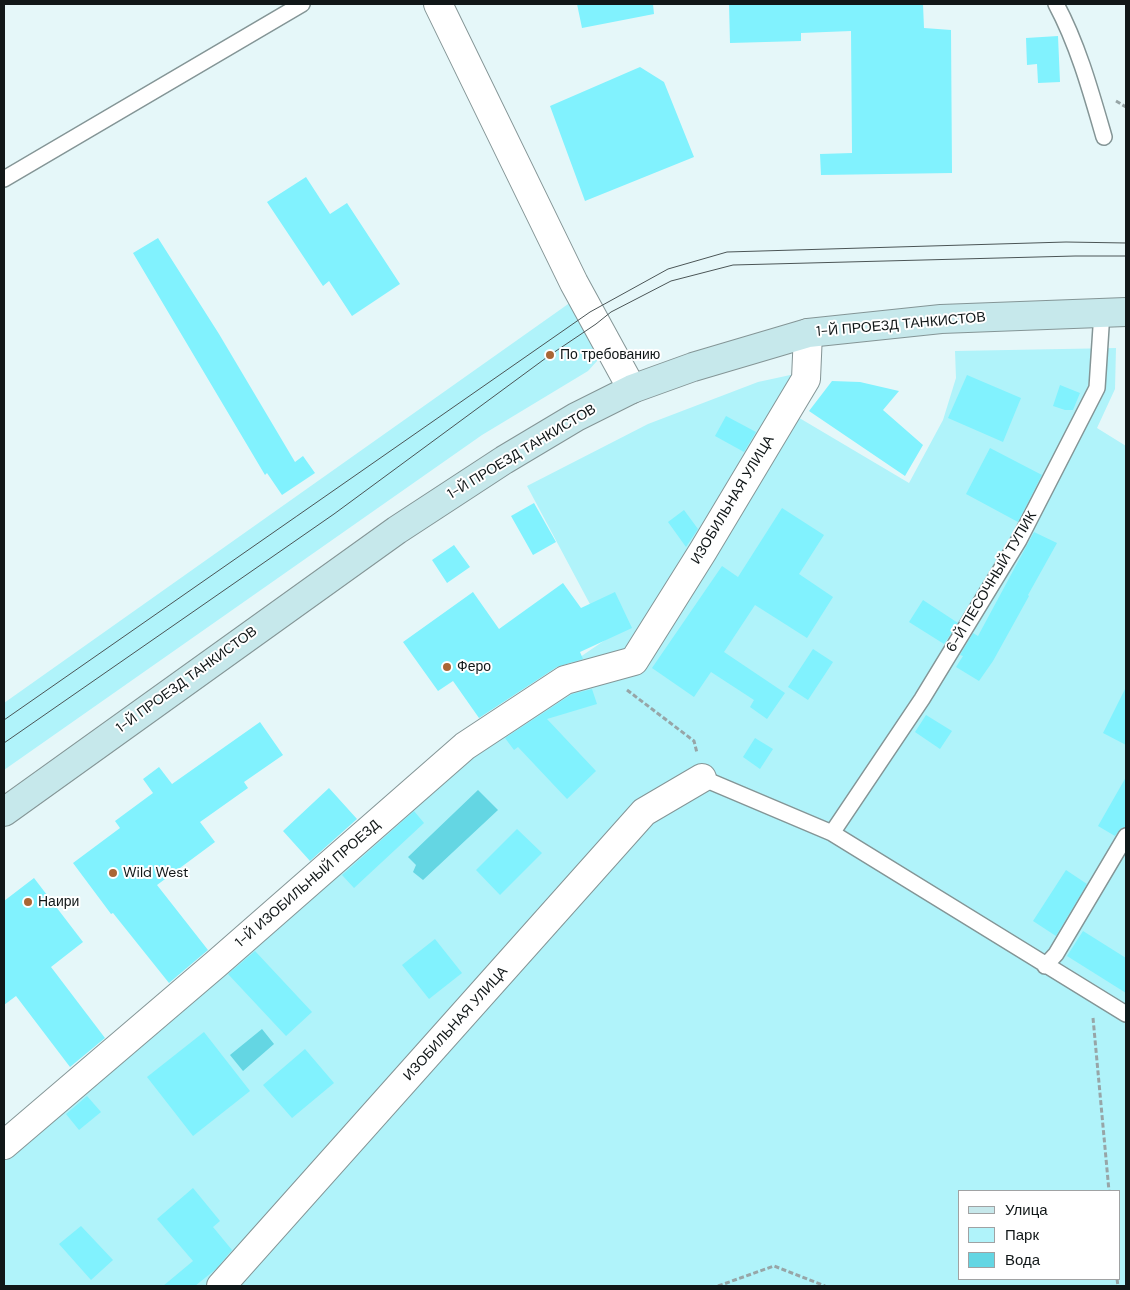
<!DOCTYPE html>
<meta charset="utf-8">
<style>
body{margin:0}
#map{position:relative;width:1130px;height:1290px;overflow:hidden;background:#e5f7f9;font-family:"DM Sans",sans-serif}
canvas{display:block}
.frame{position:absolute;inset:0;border:5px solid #111718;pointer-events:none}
.legend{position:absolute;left:958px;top:1190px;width:162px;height:90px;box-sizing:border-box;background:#fff;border:1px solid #a0a2a3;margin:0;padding:6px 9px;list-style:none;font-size:15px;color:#111718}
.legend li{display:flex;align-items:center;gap:10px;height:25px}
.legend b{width:25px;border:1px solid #a0a2a3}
</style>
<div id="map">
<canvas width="1130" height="1290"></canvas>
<div class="frame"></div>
<ul class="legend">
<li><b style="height:6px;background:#c6e8eb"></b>Улица</li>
<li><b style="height:14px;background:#b0f3fa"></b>Парк</li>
<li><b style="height:14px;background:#64d6e3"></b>Вода</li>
</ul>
</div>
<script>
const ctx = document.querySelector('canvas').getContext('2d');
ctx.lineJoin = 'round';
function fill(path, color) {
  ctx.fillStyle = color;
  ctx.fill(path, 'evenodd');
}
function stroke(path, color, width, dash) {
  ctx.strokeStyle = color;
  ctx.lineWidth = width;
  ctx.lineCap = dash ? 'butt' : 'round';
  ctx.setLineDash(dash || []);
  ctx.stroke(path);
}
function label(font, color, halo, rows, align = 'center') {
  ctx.font = font + ' "DM Sans",sans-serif';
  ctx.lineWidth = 4;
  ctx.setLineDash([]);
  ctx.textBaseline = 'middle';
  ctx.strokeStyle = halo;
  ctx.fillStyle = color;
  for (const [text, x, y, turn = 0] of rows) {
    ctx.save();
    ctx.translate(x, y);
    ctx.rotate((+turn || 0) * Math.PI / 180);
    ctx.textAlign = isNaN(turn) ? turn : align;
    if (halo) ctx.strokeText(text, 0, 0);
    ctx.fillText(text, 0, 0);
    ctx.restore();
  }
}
fill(new Path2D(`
 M 571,302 L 597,351 L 597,361 L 588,371 L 482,435 L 4,770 L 4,703 Z
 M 1116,348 L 1115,389 L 1097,428 L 1126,446 L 1126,1286 L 4,1286 L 4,1128 L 457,741 L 608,638 L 527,486 L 648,424 L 758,382 L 818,369 L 796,416 L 909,483 L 943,420 L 956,378 L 955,351 ZM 959,1191 L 1119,1191 L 1119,1279 L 959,1279 Z`), '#b0f3fa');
fill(new Path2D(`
 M 478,790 L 498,810 L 423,880 L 413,872 L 416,865 L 408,857 Z
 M 262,1029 L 274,1044 L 243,1071 L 230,1055 Z`), '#64d6e3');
fill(new Path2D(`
 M 577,4 L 653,4 L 654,14 L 582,28 Z
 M 729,4 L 923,4 L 924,28 L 951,30 L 952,173 L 821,175 L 820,154 L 852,153 L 851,31 L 801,33 L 801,41 L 730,43 Z
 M 1058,36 L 1060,82 L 1038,83 L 1037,64 L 1027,65 L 1026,38 Z
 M 640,67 L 664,82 L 694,157 L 585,201 L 550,106 Z
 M 306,177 L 330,214 L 347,203 L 400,284 L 352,316 L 329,281 L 323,286 L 267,202 Z
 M 158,238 L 219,334 L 295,462 L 303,456 L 315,473 L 282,495 L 267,473 L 265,475 L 133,253 Z
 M 967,375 L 1021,398 L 1003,442 L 948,418 Z
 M 832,381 L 860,382 L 899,391 L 883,410 L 923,445 L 905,476 L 809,411 Z
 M 1060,385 L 1080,393 L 1073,410 L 1065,410 L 1053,406 Z
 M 726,416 L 756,432 L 744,452 L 715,436 Z
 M 990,448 L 1042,475 L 1018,522 L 966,494 Z
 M 534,503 L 556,542 L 533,555 L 511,516 Z
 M 782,508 L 824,535 L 799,574 L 833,597 L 807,638 L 755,605 L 724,652 L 785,693 L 767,719 L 750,707 L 754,700 L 711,672 L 694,697 L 652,668 L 722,566 L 738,577 Z
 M 684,510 L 698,529 L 686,547 L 668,522 Z
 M 1034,532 L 1057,543 L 1028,595 L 1029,596 L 993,661 L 979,681 L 956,667 L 963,656 L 960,655 L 973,633 L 978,636 Z
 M 454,545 L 470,567 L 447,583 L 432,560 Z
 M 563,583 L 581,608 L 615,592 L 632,628 L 580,652 L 583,659 L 557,667 L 479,718 L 453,681 L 438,691 L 403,642 L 473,592 L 499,629 Z
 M 923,600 L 958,623 L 944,644 L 909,622 Z
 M 813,649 L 833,662 L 808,700 L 788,687 Z
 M 1126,687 L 1126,745 L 1103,733 Z
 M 592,689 L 597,704 L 547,719 L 596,771 L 567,799 L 518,747 L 514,750 L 505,738 L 572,694 Z
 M 926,715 L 952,731 L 940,749 L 915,732 Z
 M 260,722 L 283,755 L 244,782 L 248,788 L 200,822 L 215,842 L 157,885 L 208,950 L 169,983 L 113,913 L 111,914 L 73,863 L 120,828 L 115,821 L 153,793 L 143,779 L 159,767 L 172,784 Z
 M 755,738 L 773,749 L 760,769 L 743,757 Z
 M 1126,777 L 1126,827 L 1121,828 L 1115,836 L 1098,826 Z
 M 329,788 L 357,819 L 310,861 L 283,831 Z
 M 414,811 L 424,823 L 354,888 L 342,875 Z
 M 517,829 L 542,853 L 500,895 L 476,870 Z
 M 1066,870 L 1087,884 L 1056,936 L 1033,921 Z
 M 34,878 L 83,942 L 51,967 L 105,1038 L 70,1067 L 16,996 L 4,1005 L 4,901 Z
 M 1083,931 L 1126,958 L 1126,993 L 1067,956 Z
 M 435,939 L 462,973 L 429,999 L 402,965 Z
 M 255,951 L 312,1012 L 286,1036 L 228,974 Z
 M 204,1032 L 250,1091 L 193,1136 L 147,1077 Z
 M 305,1049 L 334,1083 L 292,1118 L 263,1085 Z
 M 87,1096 L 101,1112 L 79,1130 L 66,1114 Z
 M 193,1188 L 220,1221 L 213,1227 L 232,1250 L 216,1269 L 195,1286 L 163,1286 L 193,1261 L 157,1219 Z
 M 81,1226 L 113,1260 L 91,1280 L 59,1244 Z`), '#81f2fe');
const lane = new Path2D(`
 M 1056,4 C 1078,45 1091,92 1104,137
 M 4,179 L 302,4
 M 702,778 L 832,833 L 1126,1014
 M 832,833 L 922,699 L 1019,540 L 1097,388 L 1102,312
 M 1045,966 L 1056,954 L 1126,836`);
const street = new Path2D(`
 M 438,4 L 574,283 L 632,389
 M 4,1145 L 216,964 L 465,746 L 565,680 L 634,661 L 703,551 L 806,379 L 808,333
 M 221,1286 L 644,812 L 702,778`);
const secondary = new Path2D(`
 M 4,812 L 397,530 L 504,460 L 576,417 L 632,389 L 693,367 L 808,333 L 941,319 L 1126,312`);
stroke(lane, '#849596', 18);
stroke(street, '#849596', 30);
stroke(secondary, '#849596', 30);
stroke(new Path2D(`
 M 1116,101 L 1126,107
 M 627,690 L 694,741 L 697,753
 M 1093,1018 L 1109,1191
 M 1117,1279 L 1118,1286
 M 718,1286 L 774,1266 L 825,1286`), '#97a5a7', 3, [5, 2.5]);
stroke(lane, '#fff', 15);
stroke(street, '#fff', 28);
stroke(secondary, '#c6e8eb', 28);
stroke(new Path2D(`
 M 4,720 L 590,312 L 668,269 L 727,252 L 1066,242 L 1126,243
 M 4,743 L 334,514 L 550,355 L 596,324 L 611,312 L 671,281 L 733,265 L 1075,256 L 1126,256`), '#4b5556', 1);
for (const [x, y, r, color] of [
 [550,355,5,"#aa6635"],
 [447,667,5,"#aa6635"],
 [113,873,5,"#aa6635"],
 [28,902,5,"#aa6635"]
]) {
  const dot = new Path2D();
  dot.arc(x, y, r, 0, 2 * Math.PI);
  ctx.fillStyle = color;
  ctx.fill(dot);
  stroke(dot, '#fff', 2);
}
label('14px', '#111718', '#fff', [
 ["1-Й ПРОЕЗД ТАНКИСТОВ",901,325,-5],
 ["1-Й ПРОЕЗД ТАНКИСТОВ",522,452,-31],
 ["ИЗОБИЛЬНАЯ УЛИЦА",733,500,-59],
 ["6-Й ПЕСОЧНЫЙ ТУПИК",992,582,-59],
 ["1-Й ПРОЕЗД ТАНКИСТОВ",187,680,-36],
 ["1-Й ИЗОБИЛЬНЫЙ ПРОЕЗД",308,884,-41],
 ["ИЗОБИЛЬНАЯ УЛИЦА",456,1024,-48]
]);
label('14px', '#111718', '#fff', [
 ["По требованию",560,355],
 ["Феро",457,667],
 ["Wild West",123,873],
 ["Наири",38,902]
], 'left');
</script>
